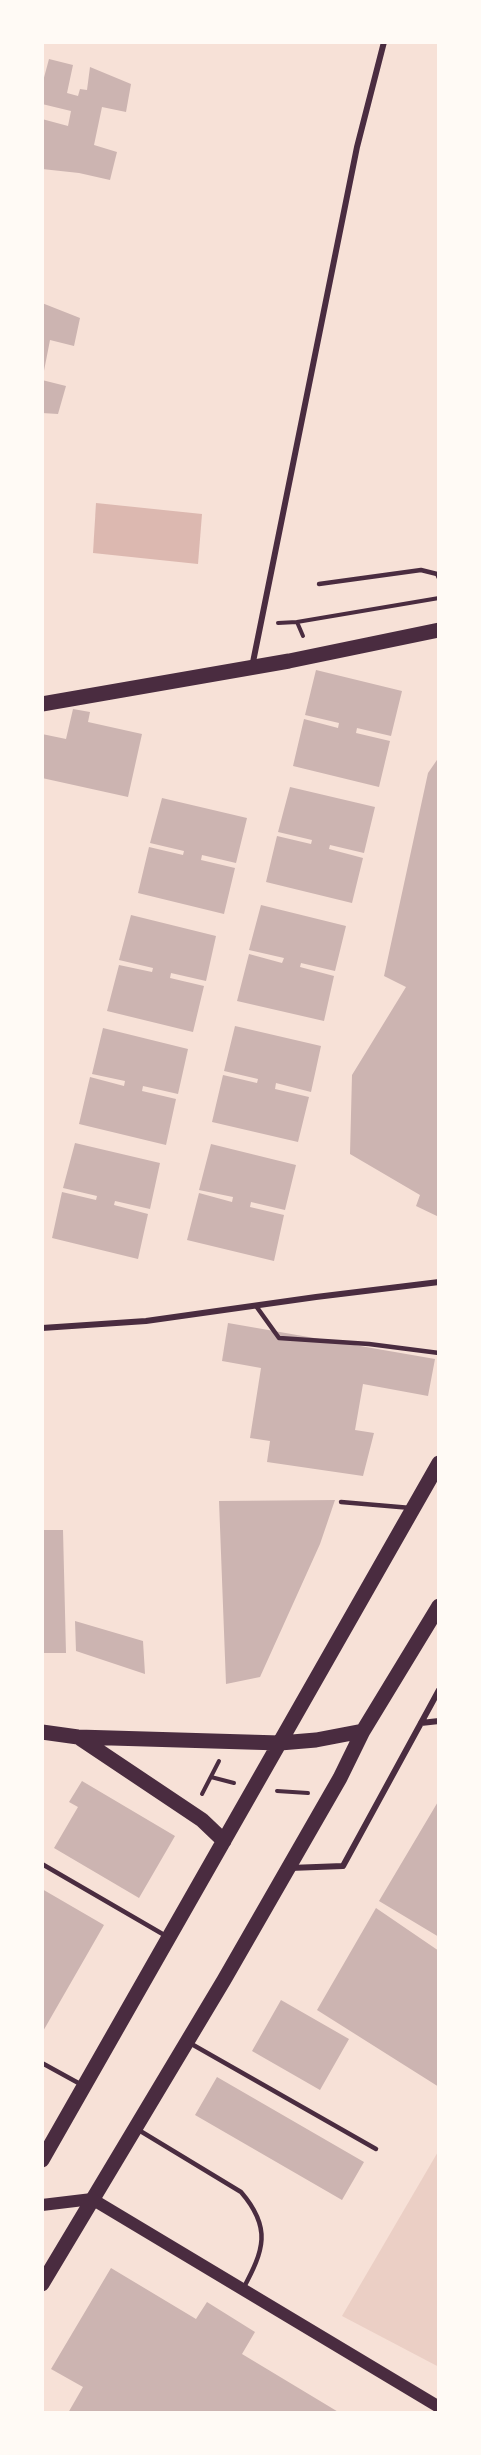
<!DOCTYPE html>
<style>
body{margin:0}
#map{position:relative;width:481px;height:2455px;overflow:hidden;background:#f7e1d7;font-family:Figtree,sans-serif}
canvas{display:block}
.frame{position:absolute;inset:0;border:44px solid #fffaf5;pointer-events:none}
</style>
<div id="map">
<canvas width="481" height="2455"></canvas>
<div class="frame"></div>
</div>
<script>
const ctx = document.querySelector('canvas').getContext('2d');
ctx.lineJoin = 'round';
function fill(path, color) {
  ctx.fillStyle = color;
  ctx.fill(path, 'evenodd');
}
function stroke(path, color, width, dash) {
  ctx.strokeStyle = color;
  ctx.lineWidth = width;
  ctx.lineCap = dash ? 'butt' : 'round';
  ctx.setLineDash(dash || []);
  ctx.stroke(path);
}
fill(new Path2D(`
 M 439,2150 L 439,2367 L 342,2316 Z`), '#ebcfc5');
fill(new Path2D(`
 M 96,503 L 202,514 L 198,564 L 93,553 Z`), '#dcb8b0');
fill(new Path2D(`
 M 49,59 L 73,65 L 67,93 L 78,96 L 80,89 L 87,90 L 90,67 L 131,84 L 126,112 L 102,107 L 94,145 L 117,152 L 110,180 L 79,173 L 42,169 L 42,119 L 68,126 L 71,111 L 42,104 L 42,85 Z
 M 42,303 L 80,318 L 74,346 L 50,340 L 43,376 Z
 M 42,380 L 66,386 L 58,414 L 42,413 Z
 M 316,670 L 402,691 L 391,736 L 357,728 L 356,733 L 390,741 L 379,787 L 293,766 L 304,719 L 338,728 L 339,723 L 305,715 Z
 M 73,709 L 90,712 L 88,722 L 142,734 L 128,797 L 42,778 L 42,734 L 66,739 Z
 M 439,757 L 439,1217 L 416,1206 L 420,1195 L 350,1154 L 352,1075 L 406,987 L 384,976 L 428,773 Z
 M 290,787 L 375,807 L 364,853 L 330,845 L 329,849 L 363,858 L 352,903 L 266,882 L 277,836 L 311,844 L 312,840 L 278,832 Z
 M 162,798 L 247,818 L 236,863 L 202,855 L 201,860 L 235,868 L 224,914 L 138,893 L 149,847 L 183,855 L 184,851 L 150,843 Z
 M 261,905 L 346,926 L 335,971 L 301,963 L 300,967 L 334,976 L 324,1021 L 237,1001 L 249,954 L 282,963 L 284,958 L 249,950 Z
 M 131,915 L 216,936 L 206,981 L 171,973 L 170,978 L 204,986 L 193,1032 L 107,1011 L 119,965 L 152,972 L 153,968 L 119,960 Z
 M 235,1026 L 321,1046 L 311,1092 L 276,1083 L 275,1089 L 309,1097 L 298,1142 L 212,1122 L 223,1075 L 257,1083 L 258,1079 L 224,1071 Z
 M 103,1028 L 188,1049 L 178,1094 L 143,1086 L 142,1091 L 176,1099 L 166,1145 L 79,1124 L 90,1077 L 124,1086 L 125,1081 L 92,1074 Z
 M 75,1143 L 160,1163 L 150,1209 L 115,1201 L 114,1205 L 148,1214 L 138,1259 L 52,1238 L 62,1192 L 96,1200 L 97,1196 L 63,1188 Z
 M 211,1144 L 296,1165 L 285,1210 L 251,1202 L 250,1207 L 284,1215 L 274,1261 L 187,1240 L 199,1193 L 232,1202 L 233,1197 L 199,1190 Z
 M 228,1323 L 435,1359 L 428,1396 L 363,1384 L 355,1430 L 374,1433 L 363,1476 L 267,1462 L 270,1441 L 250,1438 L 261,1368 L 222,1361 Z
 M 335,1500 L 320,1544 L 260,1677 L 226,1684 L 219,1501 Z
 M 42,1530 L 63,1530 L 66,1653 L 42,1653 Z
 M 75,1621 L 143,1641 L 145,1674 L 76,1651 Z
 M 82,1781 L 175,1836 L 139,1898 L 54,1848 L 78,1807 L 69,1802 Z
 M 439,1800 L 439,1937 L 379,1901 Z
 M 42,1889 L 104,1925 L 42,2033 Z
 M 376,1908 L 439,1951 L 439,2087 L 317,2010 Z
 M 281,2000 L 349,2039 L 320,2090 L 252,2051 Z
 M 217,2077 L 364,2162 L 342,2200 L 195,2115 Z
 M 111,2268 L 196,2319 L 207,2302 L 255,2332 L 242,2354 L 340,2413 L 68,2413 L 83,2387 L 51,2369 Z`), '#ccb4b1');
stroke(new Path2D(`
 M 297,622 L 439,598
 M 278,623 L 297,622 L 303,636
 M 211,1777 L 234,1783
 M 277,1791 L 308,1793
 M 202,1794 L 219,1761`), '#4a2c40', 4);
stroke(new Path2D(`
 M 319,584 L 421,570 L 437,574 L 439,578
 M 256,1306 L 279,1338 L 369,1344 L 439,1353
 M 341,1502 L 411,1508
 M 42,1864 L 166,1936
 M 188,2042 L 376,2149
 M 42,2063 L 82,2085
 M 137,2129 L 241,2192 C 272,2228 264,2250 243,2289`), '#4a2c40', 4.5);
stroke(new Path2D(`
 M 252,667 L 357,147 L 384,42
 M 42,1328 L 146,1321 L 316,1297 L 439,1282
 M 421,1723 L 439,1721
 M 290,1868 L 343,1866 L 439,1690`), '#4a2c40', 6);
stroke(new Path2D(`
 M 42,2205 L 92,2199 L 439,2407`), '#4a2c40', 12);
stroke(new Path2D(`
 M 42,704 L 289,661 L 439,630
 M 42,1732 L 78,1737 L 280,1743 L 316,1740 L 363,1731
 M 78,1737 L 202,1820 L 224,1841
 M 42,2160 L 439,1463
 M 42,2284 L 224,1980 L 340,1778 L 363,1731 L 439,1606`), '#4a2c40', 15);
</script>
